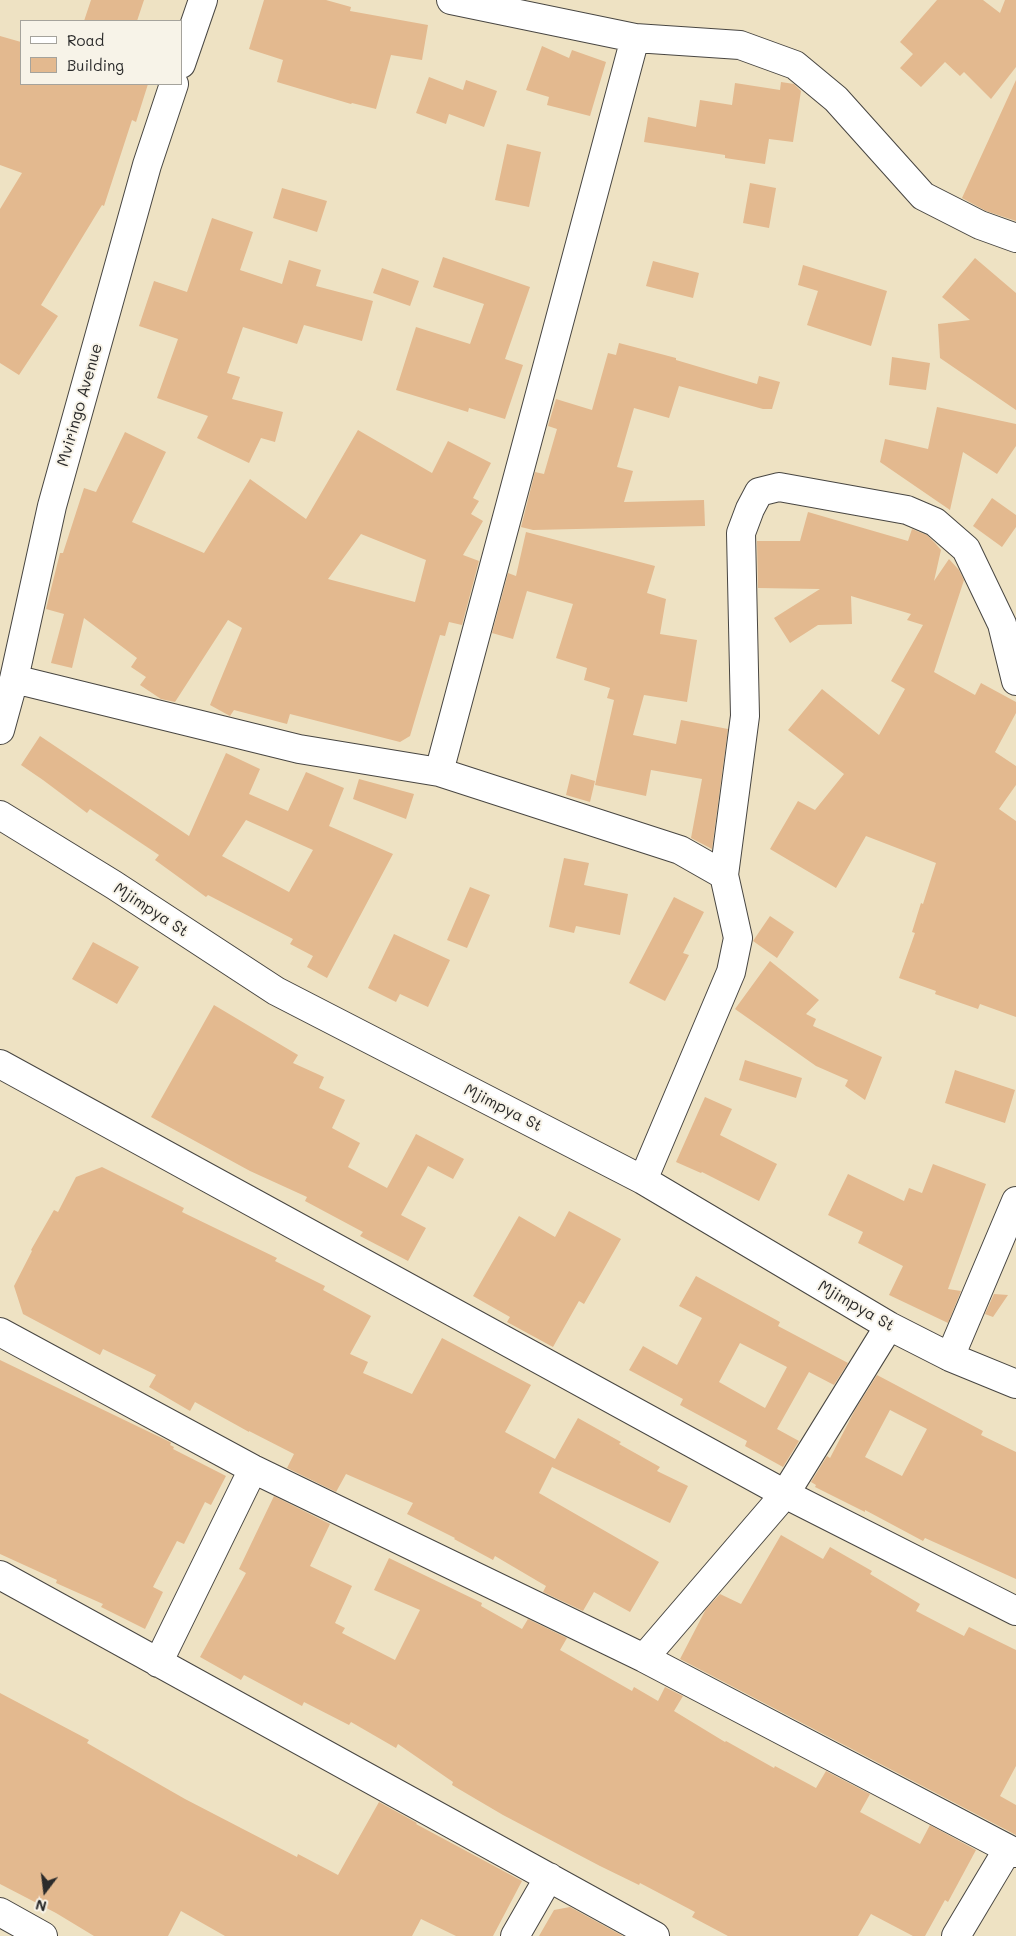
<!DOCTYPE html>
<style>
body{margin:0}
#map{position:relative;width:1016px;height:1936px;overflow:hidden;background:#eee2c3;font-family:Mali,sans-serif}
canvas{display:block}
.legend{position:absolute;left:20px;top:20px;width:162px;height:65px;box-sizing:border-box;background:#f7f3e8;border:1px solid #a5a39c;margin:0;padding:6px 9px;list-style:none;font-size:15px;color:#2b2b2b}
.legend li{display:flex;align-items:center;gap:10px;height:25px}
.legend b{width:25px;border:1px solid #a5a39c}
.north{position:absolute;left:20px;top:1866px;width:50px;height:50px;-webkit-text-stroke:4px #f7f3e8;paint-order:stroke;rotate:195deg;font-size:14px;font-weight:700;line-height:20px;text-align:center;color:#2b2b2b}
.north::after{content:'';display:block;margin:auto;width:18px;height:22px;background:#2b2b2b;clip-path:polygon(50% 0,100% 100%,50% 72%,0 100%)}
</style>
<div id="map">
<canvas width="1016" height="1936"></canvas>
<ul class="legend">
<li><b style="height:6px;background:#fff"></b>Road</li>
<li><b style="height:14px;background:#e3b98f"></b>Building</li>
</ul>
<div class="north">N</div>
</div>
<script>
const ctx = document.querySelector('canvas').getContext('2d');
ctx.lineJoin = 'round';
function fill(path, color) {
  ctx.fillStyle = color;
  ctx.fill(path, 'evenodd');
}
function stroke(path, color, width, dash) {
  ctx.strokeStyle = color;
  ctx.lineWidth = width;
  ctx.lineCap = dash ? 'butt' : 'round';
  ctx.setLineDash(dash || []);
  ctx.stroke(path);
}
function label(font, color, halo, rows, align = 'center') {
  ctx.font = font + ' Mali,sans-serif';
  ctx.lineWidth = 4;
  ctx.setLineDash([]);
  ctx.textBaseline = 'middle';
  ctx.strokeStyle = halo;
  ctx.fillStyle = color;
  for (const [text, x, y, turn = 0] of rows) {
    ctx.save();
    ctx.translate(x, y);
    ctx.rotate((+turn || 0) * Math.PI / 180);
    ctx.textAlign = isNaN(turn) ? turn : align;
    if (halo) ctx.strokeText(text, 0, 0);
    ctx.fillText(text, 0, 0);
    ctx.restore();
  }
}
fill(new Path2D(`
 M 91,0 L 144,0 L 137,21 L 84,21 Z
 M 264,0 L 326,0 L 351,7 L 350,11 L 428,25 L 422,60 L 391,55 L 376,109 L 352,103 L 351,104 L 277,82 L 283,60 L 249,49 Z
 M 937,0 L 983,0 L 1000,13 L 1005,0 L 1016,0 L 1016,67 L 991,99 L 964,72 L 960,76 L 945,62 L 921,87 L 900,68 L 913,54 L 900,42 Z
 M 0,36 L 21,42 L 21,84 L 148,84 L 136,122 L 132,120 L 104,206 L 102,205 L 41,305 L 58,316 L 19,375 L 0,363 L 0,209 L 22,173 L 0,165 Z
 M 542,46 L 569,58 L 572,50 L 606,62 L 590,116 L 547,105 L 549,97 L 526,90 Z
 M 429,77 L 463,90 L 466,80 L 497,91 L 484,127 L 449,114 L 446,124 L 416,113 Z
 M 1016,80 L 1016,221 L 986,211 L 962,198 Z
 M 781,82 L 794,84 L 801,91 L 793,142 L 769,139 L 765,164 L 725,158 L 725,155 L 644,142 L 648,117 L 696,127 L 700,100 L 732,105 L 735,83 L 780,90 Z
 M 507,144 L 541,152 L 529,207 L 495,200 Z
 M 750,183 L 776,188 L 769,228 L 743,223 Z
 M 282,188 L 327,201 L 317,232 L 273,218 Z
 M 212,218 L 253,232 L 240,270 L 282,284 L 289,260 L 321,270 L 316,286 L 373,301 L 362,341 L 304,325 L 297,344 L 243,327 L 227,373 L 240,377 L 232,399 L 283,412 L 275,442 L 261,438 L 249,463 L 197,438 L 208,416 L 157,398 L 178,339 L 139,326 L 154,281 L 187,292 Z
 M 443,257 L 530,287 L 505,359 L 523,365 L 505,419 L 469,408 L 468,412 L 396,390 L 416,327 L 470,344 L 484,304 L 433,287 Z
 M 975,258 L 1016,293 L 1016,410 L 940,358 L 938,324 L 970,320 L 942,297 Z
 M 653,261 L 699,273 L 693,298 L 646,286 Z
 M 803,265 L 887,291 L 871,346 L 807,325 L 818,291 L 798,285 Z
 M 382,268 L 419,281 L 410,306 L 373,293 Z
 M 619,343 L 676,358 L 676,360 L 757,384 L 759,376 L 780,382 L 772,409 L 763,409 L 679,386 L 669,418 L 634,408 L 617,467 L 633,471 L 624,502 L 704,500 L 705,526 L 533,530 L 521,527 L 535,472 L 544,474 L 557,429 L 548,426 L 556,399 L 592,410 L 608,353 L 616,355 Z
 M 892,357 L 930,363 L 926,390 L 889,385 Z
 M 937,407 L 1016,424 L 1016,446 L 997,474 L 963,452 L 950,510 L 880,462 L 885,439 L 928,449 Z
 M 358,430 L 432,473 L 448,441 L 491,463 L 473,498 L 479,501 L 471,514 L 483,521 L 463,555 L 479,561 L 462,625 L 449,622 L 445,636 L 440,635 L 410,736 L 400,742 L 290,714 L 287,724 L 234,710 L 230,716 L 210,705 L 242,628 L 228,620 L 175,702 L 161,699 L 140,685 L 146,677 L 131,667 L 137,658 L 84,618 L 72,668 L 51,663 L 64,614 L 46,609 L 60,553 L 63,553 L 84,488 L 96,492 L 125,432 L 166,452 L 132,522 L 204,553 L 250,479 L 306,519 ZM 361,534 L 426,560 L 415,602 L 328,579 Z
 M 992,498 L 1016,515 L 1016,527 L 1002,547 L 973,526 Z
 M 808,512 L 908,541 L 912,529 L 927,535 L 935,543 L 941,550 L 934,581 L 949,559 L 959,570 L 964,580 L 934,672 L 975,695 L 981,683 L 1016,702 L 1016,713 L 995,752 L 1016,766 L 1016,785 L 999,809 L 1016,821 L 1016,1017 L 980,1004 L 978,1009 L 935,994 L 936,991 L 899,978 L 915,933 L 912,932 L 921,903 L 923,904 L 936,863 L 866,836 L 836,888 L 770,849 L 798,801 L 815,810 L 844,774 L 788,730 L 822,689 L 879,735 L 905,689 L 891,681 L 923,625 L 907,620 L 911,614 L 851,596 L 852,624 L 818,625 L 790,643 L 774,618 L 820,589 L 758,588 L 757,541 L 800,541 Z
 M 526,532 L 655,566 L 647,593 L 666,599 L 660,634 L 697,640 L 687,702 L 644,695 L 633,735 L 676,744 L 681,720 L 728,729 L 712,849 L 691,838 L 702,779 L 651,770 L 646,796 L 595,785 L 614,700 L 607,698 L 610,688 L 584,680 L 587,668 L 556,658 L 573,604 L 527,591 L 513,639 L 492,633 L 508,573 L 516,576 Z
 M 40,736 L 189,836 L 226,753 L 260,769 L 249,794 L 288,811 L 306,772 L 344,788 L 329,826 L 393,854 L 327,978 L 307,967 L 313,956 L 290,944 L 293,939 L 208,895 L 206,897 L 155,860 L 159,855 L 90,809 L 87,813 L 43,780 L 21,765 ZM 246,820 L 313,850 L 289,892 L 222,856 Z
 M 571,774 L 595,781 L 590,802 L 566,795 Z
 M 359,779 L 414,794 L 406,819 L 353,799 Z
 M 564,858 L 589,863 L 584,885 L 628,894 L 620,935 L 576,926 L 574,933 L 549,927 Z
 M 470,887 L 490,895 L 467,948 L 447,940 Z
 M 674,897 L 704,912 L 683,953 L 689,955 L 665,1001 L 629,983 Z
 M 770,916 L 794,932 L 777,958 L 753,941 Z
 M 394,934 L 450,960 L 428,1007 L 400,994 L 396,1002 L 368,988 Z
 M 93,942 L 139,967 L 117,1004 L 72,979 Z
 M 770,961 L 819,1000 L 806,1014 L 816,1019 L 813,1026 L 882,1057 L 865,1100 L 845,1086 L 848,1080 L 816,1066 L 735,1009 Z
 M 214,1005 L 298,1055 L 293,1063 L 324,1077 L 319,1088 L 345,1100 L 332,1128 L 360,1143 L 348,1167 L 387,1188 L 416,1134 L 464,1159 L 453,1179 L 428,1166 L 401,1215 L 426,1228 L 408,1261 L 360,1236 L 363,1232 L 305,1201 L 307,1197 L 250,1171 L 151,1117 Z
 M 745,1060 L 802,1078 L 796,1098 L 739,1080 Z
 M 955,1070 L 1015,1090 L 1005,1123 L 945,1103 Z
 M 705,1097 L 732,1109 L 720,1135 L 777,1164 L 759,1201 L 702,1172 L 701,1173 L 676,1162 Z
 M 933,1164 L 986,1184 L 948,1289 L 961,1291 L 948,1323 L 889,1295 L 903,1266 L 858,1243 L 863,1232 L 828,1215 L 848,1174 L 904,1201 L 909,1188 L 922,1193 Z
 M 102,1167 L 184,1208 L 182,1212 L 277,1258 L 275,1261 L 325,1286 L 323,1290 L 371,1316 L 350,1354 L 368,1362 L 363,1373 L 412,1394 L 442,1338 L 531,1385 L 505,1432 L 555,1459 L 578,1418 L 621,1442 L 619,1444 L 660,1467 L 657,1471 L 688,1486 L 670,1523 L 552,1467 L 539,1493 L 659,1562 L 630,1612 L 594,1592 L 583,1611 L 543,1592 L 546,1586 L 495,1556 L 493,1560 L 454,1539 L 455,1538 L 407,1514 L 413,1503 L 346,1474 L 336,1492 L 287,1468 L 294,1454 L 249,1431 L 249,1432 L 195,1402 L 190,1411 L 149,1387 L 156,1375 L 103,1349 L 100,1355 L 23,1314 L 14,1286 L 32,1251 L 31,1250 L 54,1210 L 58,1212 L 76,1177 Z
 M 569,1211 L 621,1239 L 584,1304 L 579,1301 L 553,1347 L 507,1322 L 510,1317 L 473,1296 L 519,1216 L 555,1237 Z
 M 696,1276 L 780,1322 L 778,1326 L 848,1363 L 834,1385 L 809,1372 L 777,1429 L 799,1441 L 783,1467 L 745,1446 L 747,1441 L 680,1405 L 683,1399 L 629,1370 L 643,1346 L 677,1365 L 702,1318 L 679,1306 ZM 740,1343 L 787,1367 L 765,1408 L 719,1382 Z
 M 994,1294 L 1008,1295 L 993,1317 L 985,1314 Z
 M 0,1360 L 170,1442 L 171,1443 L 170,1445 L 174,1447 L 173,1449 L 226,1476 L 211,1505 L 205,1502 L 184,1544 L 177,1541 L 153,1587 L 163,1592 L 145,1629 L 101,1607 L 103,1604 L 56,1583 L 57,1580 L 0,1554 Z
 M 877,1375 L 983,1431 L 981,1435 L 1016,1452 L 1016,1579 L 925,1538 L 923,1541 L 865,1510 L 865,1512 L 815,1487 L 816,1485 L 811,1482 L 827,1456 L 830,1458 L 855,1410 ZM 890,1410 L 927,1429 L 902,1476 L 865,1457 Z
 M 274,1496 L 330,1524 L 310,1566 L 352,1586 L 335,1623 L 345,1628 L 342,1633 L 395,1660 L 420,1610 L 374,1590 L 389,1558 L 482,1603 L 481,1606 L 522,1629 L 528,1619 L 567,1638 L 560,1650 L 632,1691 L 634,1687 L 658,1701 L 665,1687 L 683,1696 L 674,1711 L 725,1742 L 726,1741 L 774,1768 L 775,1766 L 816,1788 L 826,1771 L 870,1794 L 860,1812 L 920,1844 L 930,1825 L 976,1850 L 948,1902 L 945,1900 L 925,1936 L 913,1936 L 871,1914 L 858,1936 L 728,1936 L 692,1917 L 695,1912 L 640,1883 L 639,1885 L 600,1866 L 503,1815 L 452,1785 L 453,1782 L 398,1744 L 396,1748 L 351,1722 L 349,1725 L 304,1702 L 302,1706 L 244,1675 L 241,1680 L 200,1657 L 246,1573 L 239,1569 Z
 M 781,1535 L 823,1559 L 830,1547 L 872,1571 L 870,1574 L 920,1604 L 916,1611 L 964,1636 L 969,1627 L 1016,1650 L 1016,1766 L 1000,1796 L 1016,1805 L 1016,1835 L 680,1659 L 706,1609 L 720,1594 L 741,1604 Z
 M 0,1693 L 89,1740 L 87,1743 L 185,1799 L 297,1857 L 298,1854 L 338,1875 L 379,1802 L 417,1823 L 416,1824 L 522,1881 L 493,1936 L 456,1936 L 421,1919 L 412,1936 L 225,1936 L 181,1911 L 168,1936 L 94,1936 L 56,1913 L 0,1884 Z
 M 570,1907 L 623,1936 L 539,1936 L 554,1910 Z`), '#e3b98f');
const minor = new Path2D(`
 M 451,0 L 635,38 L 740,45 L 795,65 L 836,99 L 923,196 L 980,225 L 1016,238
 M 181,64 L 203,0
 M 14,679 L 299,749 L 439,772 L 680,850 L 724,875 L 738,938 L 731,972 L 643,1180
 M 0,730 L 14,679 L 52,506 L 147,165 L 174,84
 M 439,772 L 635,38
 M 0,815 L 114,885 L 276,991 L 643,1180 L 889,1326 L 950,1357 L 1016,1384
 M 724,875 L 745,716 L 741,533 L 750,509 L 759,492 L 779,487 L 907,510 L 935,522 L 966,549 L 1002,624 L 1016,681
 M 0,1064 L 785,1494 L 1016,1611
 M 0,1332 L 253,1469 L 644,1658 L 1016,1853
 M 950,1357 L 1016,1201
 M 0,1575 L 655,1936
 M 644,1658 L 785,1494 L 889,1326
 M 158,1663 L 253,1469
 M 0,1912 L 43,1936
 M 515,1936 L 549,1877
 M 956,1936 L 1008,1849`);
stroke(minor, '#484642', 30);
stroke(minor, '#fff', 28);
label('16px', '#2b2b2b', '#f7f3e8', [
 ["Mviringo Avenue",80,405,-74],
 ["Mjimpya St",151,910,33],
 ["Mjimpya St",503,1108,27],
 ["Mjimpya St",856,1306,30]
]);
</script>
